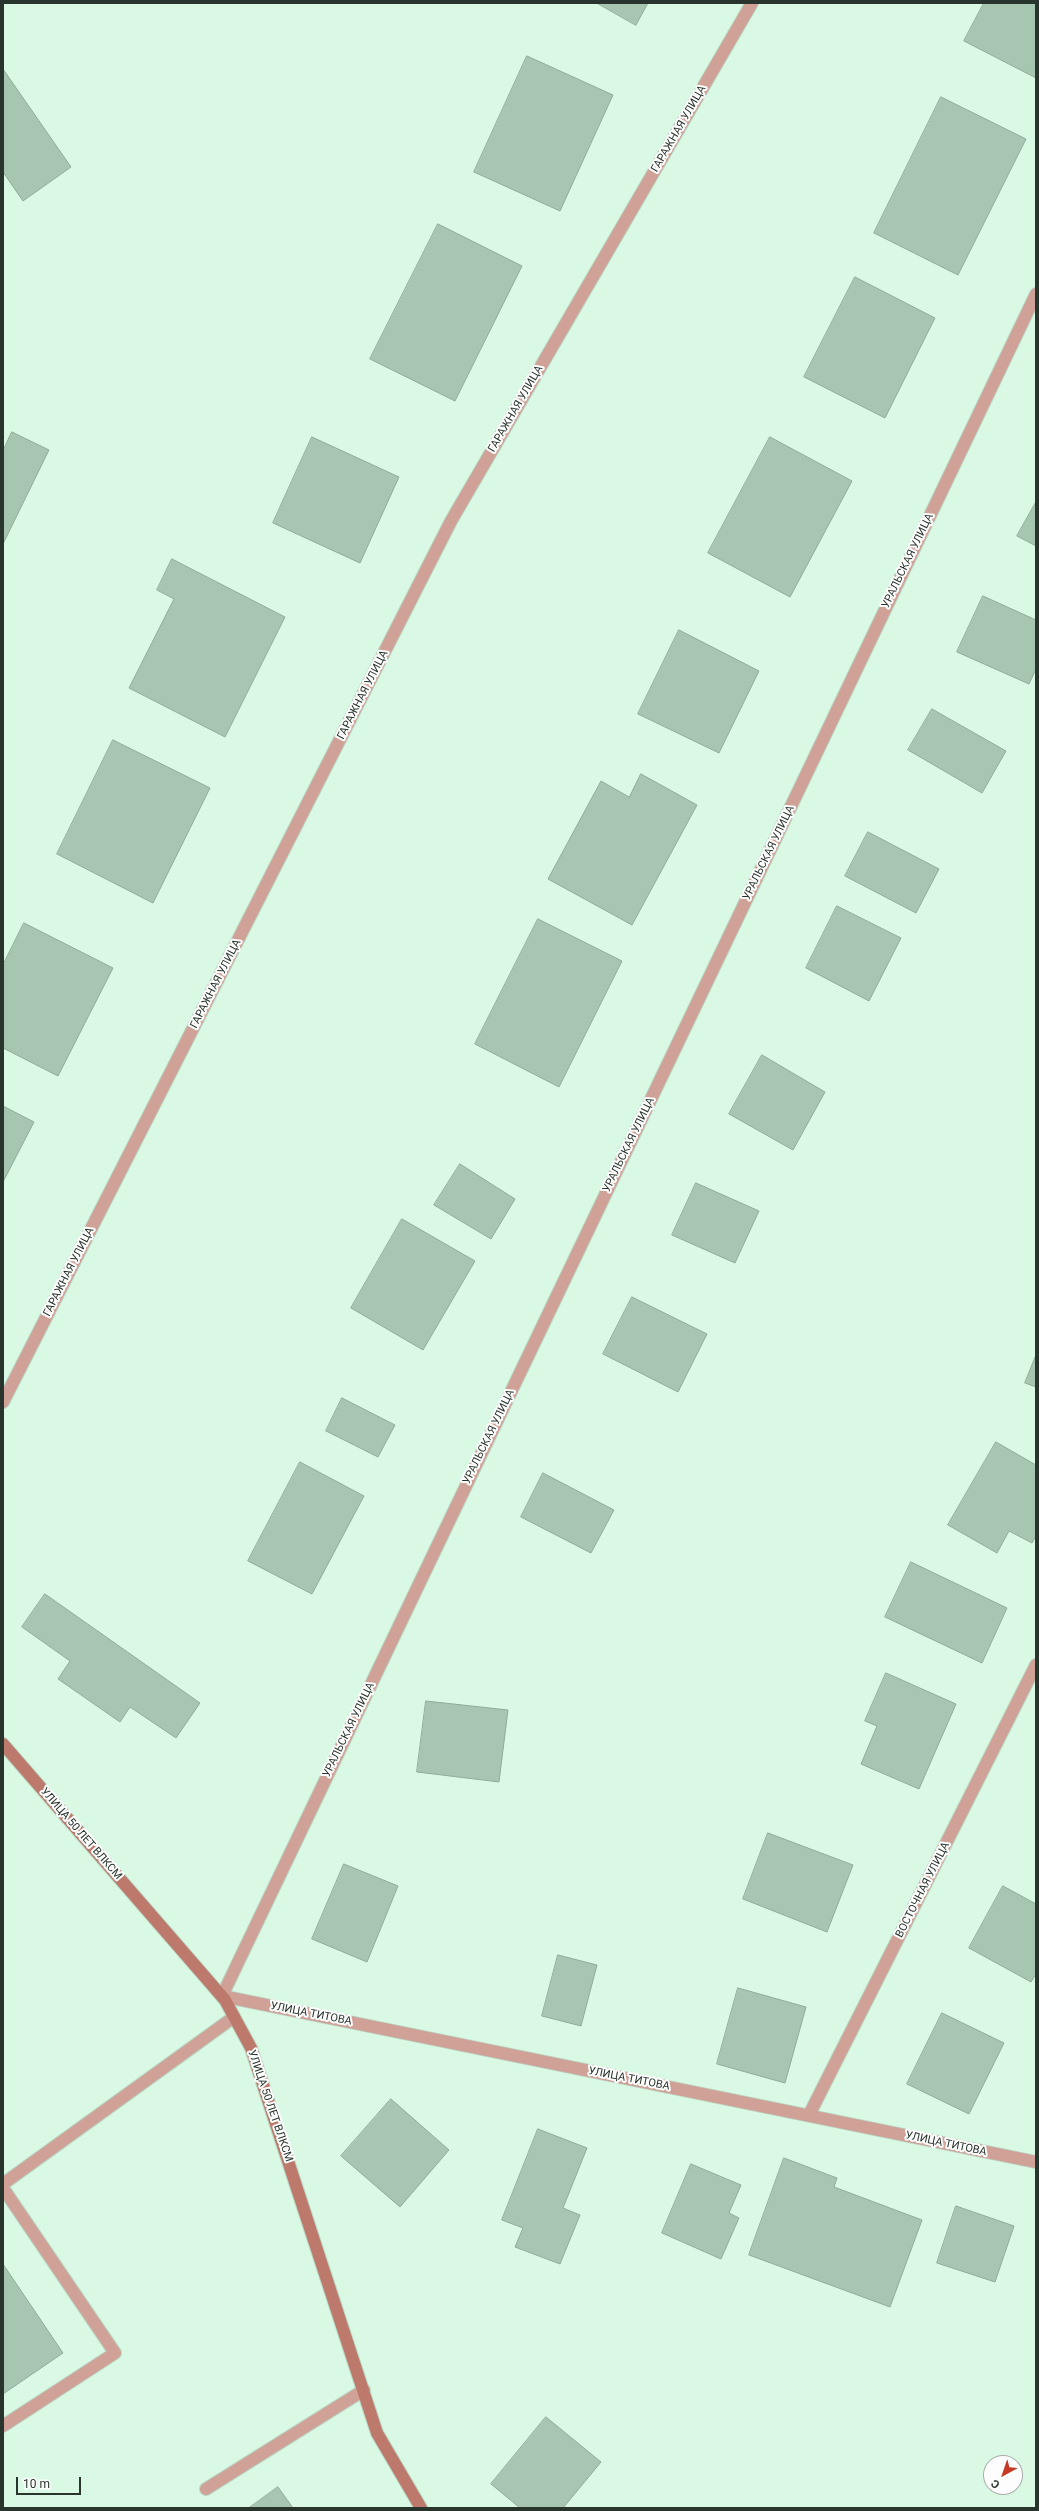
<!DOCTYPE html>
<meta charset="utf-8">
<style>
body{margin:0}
#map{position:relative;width:1039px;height:2511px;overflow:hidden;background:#daf9e5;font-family:Roboto,sans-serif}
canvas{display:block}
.frame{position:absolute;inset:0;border:4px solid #28342c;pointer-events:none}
.north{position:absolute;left:983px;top:2455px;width:40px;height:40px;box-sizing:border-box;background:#fdfdfd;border:1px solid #a8ada9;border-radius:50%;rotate:220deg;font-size:11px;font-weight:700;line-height:16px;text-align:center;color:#28342c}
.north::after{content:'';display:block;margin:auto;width:14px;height:18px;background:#c63a25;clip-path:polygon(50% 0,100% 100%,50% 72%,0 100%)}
.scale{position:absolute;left:16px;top:2477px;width:65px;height:18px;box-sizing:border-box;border:2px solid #28342c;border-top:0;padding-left:5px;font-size:12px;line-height:14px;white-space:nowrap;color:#28342c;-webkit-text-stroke:3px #fdfdfd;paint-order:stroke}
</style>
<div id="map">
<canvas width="1039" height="2511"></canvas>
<div class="frame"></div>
<div class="north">С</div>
<div class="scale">10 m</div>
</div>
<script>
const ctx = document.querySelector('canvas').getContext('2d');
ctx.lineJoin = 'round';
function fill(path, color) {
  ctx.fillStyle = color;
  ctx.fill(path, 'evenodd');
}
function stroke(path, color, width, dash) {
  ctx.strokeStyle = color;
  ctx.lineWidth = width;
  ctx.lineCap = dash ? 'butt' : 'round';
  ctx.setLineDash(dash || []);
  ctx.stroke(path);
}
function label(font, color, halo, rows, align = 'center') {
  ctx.font = font + ' Roboto,sans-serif';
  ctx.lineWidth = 4;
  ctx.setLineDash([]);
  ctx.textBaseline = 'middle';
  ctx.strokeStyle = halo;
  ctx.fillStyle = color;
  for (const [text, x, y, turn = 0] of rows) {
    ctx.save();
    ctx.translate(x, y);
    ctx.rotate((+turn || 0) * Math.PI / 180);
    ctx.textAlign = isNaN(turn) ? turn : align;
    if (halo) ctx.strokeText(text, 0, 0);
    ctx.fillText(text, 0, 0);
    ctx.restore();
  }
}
const building = new Path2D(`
 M 597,3 L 648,3 L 636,25 Z
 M 984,3 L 1036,3 L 1036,78 L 964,41 Z
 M 527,56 L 613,95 L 560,211 L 474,172 Z
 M 3,69 L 71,167 L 23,201 L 3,172 Z
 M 941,97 L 1026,139 L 958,275 L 874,233 Z
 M 438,224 L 522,266 L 455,401 L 370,359 Z
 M 855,277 L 935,318 L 885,418 L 804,377 Z
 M 12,432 L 49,450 L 3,544 L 3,451 Z
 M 312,437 L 399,477 L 360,563 L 273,523 Z
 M 770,437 L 852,481 L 790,597 L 708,553 Z
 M 1036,502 L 1036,546 L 1017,536 Z
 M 172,559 L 285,617 L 225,737 L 129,688 L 174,599 L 157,590 Z
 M 983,596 L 1036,620 L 1036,669 L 1029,684 L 957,652 Z
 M 679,630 L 759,671 L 719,753 L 638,714 Z
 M 932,709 L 1006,751 L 982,793 L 908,750 Z
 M 113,740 L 210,788 L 153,903 L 57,854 Z
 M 641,774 L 697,805 L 632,925 L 548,879 L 601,781 L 629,797 Z
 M 868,832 L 939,869 L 916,913 L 845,876 Z
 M 837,906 L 901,938 L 869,1001 L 806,968 Z
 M 538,919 L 622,961 L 559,1087 L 475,1044 Z
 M 24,923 L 113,968 L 58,1076 L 3,1048 L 3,965 Z
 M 762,1055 L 825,1092 L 793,1150 L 729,1114 Z
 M 3,1106 L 34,1122 L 3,1182 Z
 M 460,1164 L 515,1199 L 491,1239 L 434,1205 Z
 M 696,1183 L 759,1211 L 735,1263 L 672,1235 Z
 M 402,1219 L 475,1261 L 423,1350 L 351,1308 Z
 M 632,1297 L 707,1334 L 678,1392 L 603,1354 Z
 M 1036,1355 L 1036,1387 L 1025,1383 Z
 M 342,1398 L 395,1425 L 378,1457 L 326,1431 Z
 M 996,1442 L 1036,1465 L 1036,1536 L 1032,1543 L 1009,1531 L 997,1553 L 948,1525 Z
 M 300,1462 L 364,1496 L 312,1594 L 248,1561 Z
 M 543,1473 L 614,1510 L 591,1553 L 521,1517 Z
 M 911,1562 L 1007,1608 L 982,1663 L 885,1617 Z
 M 45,1594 L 200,1703 L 176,1738 L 130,1707 L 120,1722 L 58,1679 L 70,1661 L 22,1627 Z
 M 886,1673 L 956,1704 L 919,1789 L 861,1764 L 877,1726 L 865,1721 Z
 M 426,1701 L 508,1710 L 499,1782 L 417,1772 Z
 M 768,1833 L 853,1865 L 827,1932 L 743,1899 Z
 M 344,1864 L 398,1886 L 367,1962 L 312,1939 Z
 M 1003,1886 L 1036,1904 L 1036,1974 L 1031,1982 L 969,1948 Z
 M 558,1955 L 597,1965 L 581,2026 L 542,2016 Z
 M 738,1988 L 806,2007 L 785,2083 L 717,2064 Z
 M 942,2013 L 1004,2043 L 969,2114 L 907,2084 Z
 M 391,2099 L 449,2150 L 400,2207 L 341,2156 Z
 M 538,2129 L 587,2148 L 563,2208 L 580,2215 L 560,2264 L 515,2247 L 523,2228 L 502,2220 Z
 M 784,2158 L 837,2178 L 834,2187 L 922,2220 L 890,2307 L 749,2255 Z
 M 691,2164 L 741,2185 L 729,2213 L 739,2218 L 721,2259 L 662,2233 Z
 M 956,2206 L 1014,2226 L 995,2282 L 937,2263 Z
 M 3,2264 L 63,2353 L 3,2394 Z
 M 546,2417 L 601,2462 L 563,2508 L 520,2508 L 491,2484 Z
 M 278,2487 L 293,2508 L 249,2508 Z`);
fill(building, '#a7c6b2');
stroke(building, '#8eac98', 1);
const lane = new Path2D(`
 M 3,2184 L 234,2017
 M 3,2188 L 115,2353 L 3,2426
 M 206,2489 L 364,2390`);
const street = new Path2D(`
 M 1036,294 L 222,1996 L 1036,2162
 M 3,1402 L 451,521 L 752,3
 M 809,2115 L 1036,1665`);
const secondary = new Path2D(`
 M 3,1744 L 225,2000 L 251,2048 L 377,2433 L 421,2508`);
stroke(lane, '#bad6c4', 14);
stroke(street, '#bad6c4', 14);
stroke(secondary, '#bad6c4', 14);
stroke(lane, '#d0a197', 12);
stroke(street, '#d0a197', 12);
stroke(secondary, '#bc796c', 12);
label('11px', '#28342c', '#fdfdfd', [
 ["ГАРАЖНАЯ УЛИЦА",679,129,-60],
 ["ГАРАЖНАЯ УЛИЦА",516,409,-60],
 ["УРАЛЬСКАЯ УЛИЦА",908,561,-64],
 ["ГАРАЖНАЯ УЛИЦА",363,695,-63],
 ["УРАЛЬСКАЯ УЛИЦА",769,853,-64],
 ["ГАРАЖНАЯ УЛИЦА",216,984,-63],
 ["УРАЛЬСКАЯ УЛИЦА",629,1145,-64],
 ["ГАРАЖНАЯ УЛИЦА",69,1272,-63],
 ["УРАЛЬСКАЯ УЛИЦА",489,1437,-64],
 ["УРАЛЬСКАЯ УЛИЦА",349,1730,-64],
 ["УЛИЦА 50 ЛЕТ ВЛКСМ",81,1834,49],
 ["ВОСТОЧНАЯ УЛИЦА",923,1890,-63],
 ["УЛИЦА ТИТОВА",311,2014,11],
 ["УЛИЦА ТИТОВА",629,2079,11],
 ["УЛИЦА 50 ЛЕТ ВЛКСМ",270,2106,71],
 ["УЛИЦА ТИТОВА",946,2144,12]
]);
</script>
